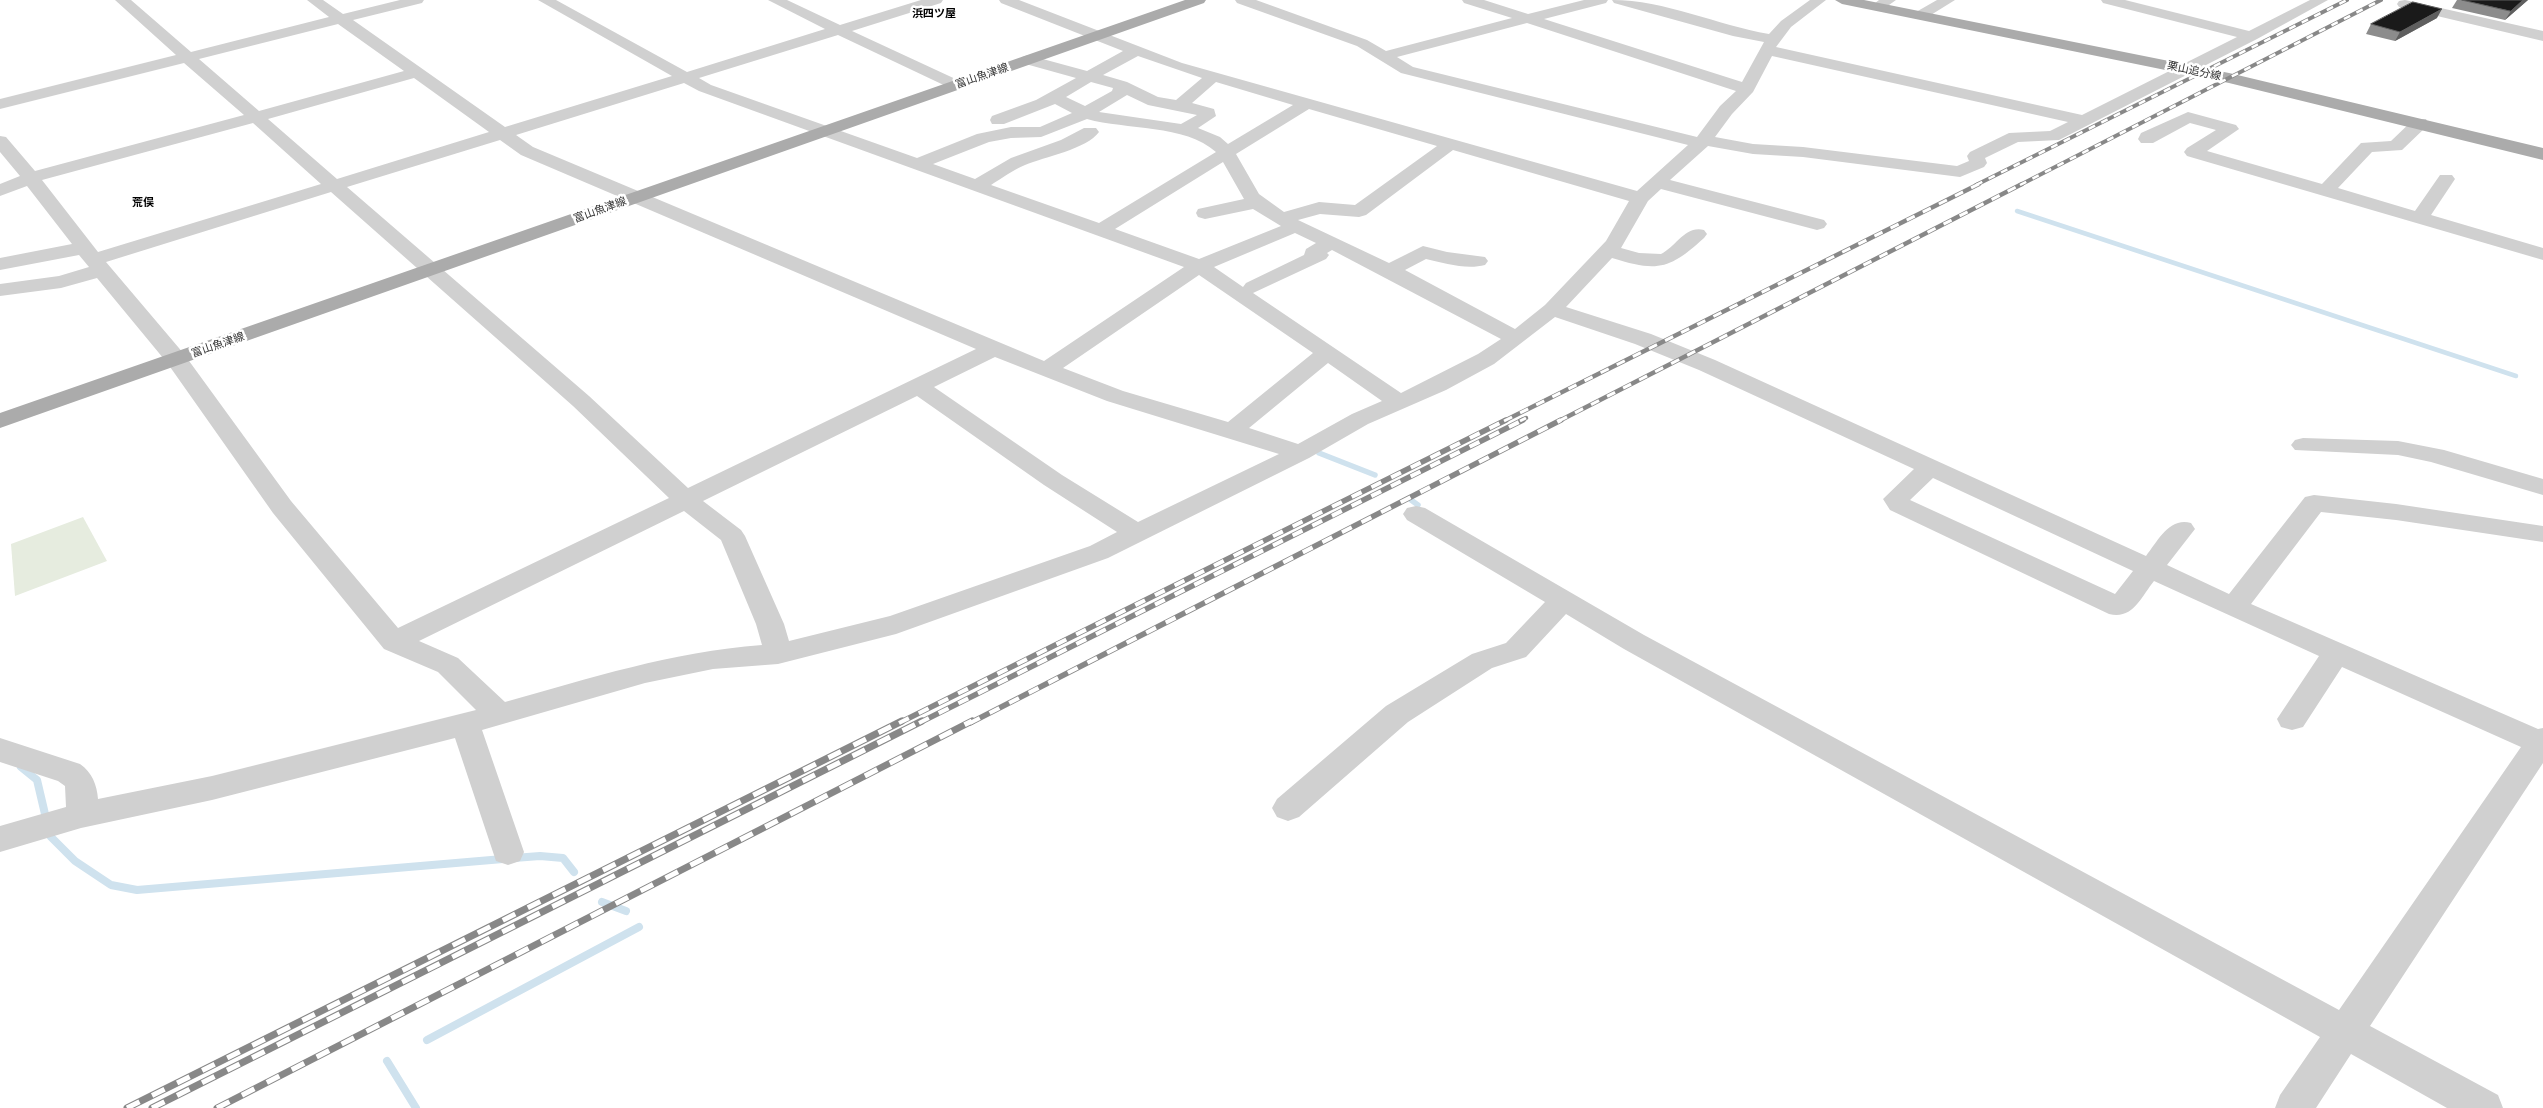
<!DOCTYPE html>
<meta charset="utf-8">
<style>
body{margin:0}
canvas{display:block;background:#fff}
</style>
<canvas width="2543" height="1108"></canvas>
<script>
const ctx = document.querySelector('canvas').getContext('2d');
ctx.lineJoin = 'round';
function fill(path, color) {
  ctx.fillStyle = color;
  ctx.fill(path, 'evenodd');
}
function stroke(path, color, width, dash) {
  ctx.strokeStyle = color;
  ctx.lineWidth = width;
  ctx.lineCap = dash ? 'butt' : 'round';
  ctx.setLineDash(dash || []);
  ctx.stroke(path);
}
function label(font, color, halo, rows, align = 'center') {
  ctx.font = font + ' "Public Sans","Noto Sans JP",sans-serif';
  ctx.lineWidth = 5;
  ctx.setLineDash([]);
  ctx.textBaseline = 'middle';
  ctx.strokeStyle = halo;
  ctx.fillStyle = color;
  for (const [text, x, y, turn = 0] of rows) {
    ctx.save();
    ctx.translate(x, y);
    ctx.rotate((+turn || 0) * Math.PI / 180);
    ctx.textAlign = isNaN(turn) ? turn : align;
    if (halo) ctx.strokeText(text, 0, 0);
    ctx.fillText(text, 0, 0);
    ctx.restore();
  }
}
fill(new Path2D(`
 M 83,517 L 107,561 L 15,596 L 11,544 Z`), '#e6ecdf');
stroke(new Path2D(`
 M 2017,211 L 2516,376`), '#cfe2ee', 4.5);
stroke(new Path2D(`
 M 1319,453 L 1375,475
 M 1411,500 L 1418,505`), '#cfe2ee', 5.5);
stroke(new Path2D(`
 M 21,767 L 37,780 L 45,814
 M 51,837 L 75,861 L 111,885 L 137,890 L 503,859
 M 514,858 L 540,856 L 563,858 L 574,872
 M 602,902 L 626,911
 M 427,1040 L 639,927
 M 387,1061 L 416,1108`), '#cfe2ee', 8);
fill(new Path2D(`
 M 115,0 L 131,0 L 191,52 L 329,17 L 307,0 L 323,0 L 343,14 L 400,0 L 424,0 L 422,3 L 353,20 L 505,127 L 672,76 L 538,0 L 556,0 L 687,72 L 825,29 L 768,0 L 787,0 L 840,25 L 921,0 L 943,0 L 941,3 L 852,31 L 962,82 L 964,85 L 962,88 L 950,88 L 838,35 L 699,78 L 711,85 L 917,158 L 977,134 L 1011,127 L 1040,127 L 1072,113 L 1055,104 L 1004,124 L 992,124 L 990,120 L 992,116 L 1036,100 L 1076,78 L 1022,63 L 1020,60 L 1022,57 L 1028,55 L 1087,71 L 1123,51 L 1001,3 L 999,0 L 1019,0 L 1182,63 L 1637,191 L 1688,145 L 1401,73 L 1357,46 L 1237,3 L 1235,0 L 1256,0 L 1367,40 L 1386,51 L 1512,18 L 1464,3 L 1462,0 L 1484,0 L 1528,14 L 1584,0 L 1608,0 L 1606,3 L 1544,19 L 1742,82 L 1764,42 L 1733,36 L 1614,3 L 1612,0 C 1665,0 1717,25 1769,34 L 1781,21 L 1810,0 L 1826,0 L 1791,27 L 1776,47 L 2082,115 L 2237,37 L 2103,3 L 2101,0 L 2125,0 L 2249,31 L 2310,0 L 2328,0 L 2257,39 L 2059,140 L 2018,142 L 1985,158 L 1987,163 L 1984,167 L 1960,177 L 1803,157 L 1753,154 L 1708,146 L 1670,180 L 1824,220 L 1827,224 L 1824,228 L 1817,230 L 1661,189 L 1648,201 L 1621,248 L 1639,253 L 1661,254 C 1676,247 1685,225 1704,230 L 1707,234 L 1704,238 C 1669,270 1657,272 1612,258 L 1566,307 L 1651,334 L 1715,360 L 2146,556 C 2158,541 2169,517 2191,523 L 2195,529 L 2167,565 L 2229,594 L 2305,497 L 2314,495 L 2396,504 L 2543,526 L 2543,542 L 2396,520 L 2321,512 L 2251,604 L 2538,729 L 2543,728 L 2543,763 L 2370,1026 L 2498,1095 L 2503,1108 L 2447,1108 L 2351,1054 L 2316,1108 L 2275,1108 L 2280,1095 L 2320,1037 L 1624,649 L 1566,614 L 1526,657 L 1492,668 L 1408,722 L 1299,817 L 1288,821 L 1277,817 L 1272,808 L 1277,799 L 1386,706 L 1472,654 L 1506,643 L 1545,602 L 1407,520 L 1403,514 L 1407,508 L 1416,506 L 1425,508 L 1644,635 L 2339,1010 L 2521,747 L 2342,667 L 2303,727 L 2292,730 L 2281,727 L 2277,719 L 2319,656 L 2154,581 C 2141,597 2133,620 2109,614 L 1890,510 L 1883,499 L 1914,469 L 1699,370 L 1635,344 L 1555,317 L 1494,364 L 1446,390 L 1368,424 L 1309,458 L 1108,558 L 896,634 L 778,664 L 713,669 L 645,683 L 482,730 L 524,852 L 520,861 L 508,865 L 496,861 L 455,738 L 212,800 L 81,828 L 0,852 L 0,826 L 66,807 L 65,786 L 58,781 L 0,762 L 0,738 L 80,764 C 92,772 97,785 98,799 L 212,776 L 476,710 L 438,672 L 384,649 L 273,513 L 168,364 L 97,278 L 61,288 L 0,296 L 0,284 L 59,276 L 89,267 L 79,255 L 0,270 L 0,258 L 72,244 L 27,186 L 0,196 L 0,184 L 20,176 L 0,152 L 0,136 L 6,137 L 35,171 L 244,115 L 184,63 L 0,109 L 0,99 L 176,55 ZM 1527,23 L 1736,91 L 1720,106 L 1697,137 L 1413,67 L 1397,57 ZM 338,24 L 404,71 L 259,111 L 199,59 ZM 1138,56 L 1202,78 L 1176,100 L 1158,97 L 1127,82 L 1103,75 ZM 1772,56 L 2068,122 L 2050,131 L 2009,133 L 1970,152 L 1967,156 L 1969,161 L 1957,166 L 1803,147 L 1753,144 L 1715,137 L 1732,114 L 1753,92 ZM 414,78 L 489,132 L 337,179 L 268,119 ZM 1091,82 L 1113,88 L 1112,91 L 1085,106 L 1066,97 ZM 1216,82 L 1293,105 L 1228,144 L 1220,137 L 1198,128 L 1216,116 L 1214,109 L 1192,103 ZM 684,83 L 699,91 L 1184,267 L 1044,361 L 533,147 L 516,135 ZM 1127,95 L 1148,105 L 1197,115 L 1181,124 L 1099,112 ZM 1309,109 L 1437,146 L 1355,205 L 1319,202 L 1284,212 L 1259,194 L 1236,154 ZM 1087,119 C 1126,130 1185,124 1216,152 L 1099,223 L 991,185 C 1002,178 1013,170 1025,165 C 1044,157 1087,149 1099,132 L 1096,128 L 1084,128 L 1061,140 L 1011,158 L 975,179 L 933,164 L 989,142 L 1011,138 L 1041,137 ZM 253,123 L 321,184 L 98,252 L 42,180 ZM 500,140 L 521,155 L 976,349 L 688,488 L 589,396 L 347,187 ZM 1453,150 L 1629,201 L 1606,241 L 1545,305 L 1515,329 L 1405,270 L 1426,259 C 1444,263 1466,270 1485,265 L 1488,261 L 1485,257 L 1447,252 L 1423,246 L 1389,263 L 1298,220 L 1320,214 L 1359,217 L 1366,215 ZM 1223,162 L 1244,199 L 1198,209 L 1196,213 L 1198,217 L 1205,219 L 1253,209 L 1281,226 L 1199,259 L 1115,229 ZM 331,192 L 573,406 L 669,498 L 398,628 L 291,501 L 184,354 L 106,262 ZM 1295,233 L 1316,243 L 1306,249 L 1304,255 L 1246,283 L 1243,287 L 1214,267 ZM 1332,250 L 1501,339 L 1478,354 L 1401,393 L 1253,293 L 1326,259 L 1329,255 L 1327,253 ZM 1199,275 L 1313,353 L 1228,422 L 1123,391 L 1063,368 ZM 995,357 L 1107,401 L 1279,454 L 1138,522 L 1062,475 L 934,387 ZM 1328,363 L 1382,401 L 1352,414 L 1298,444 L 1249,428 ZM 917,396 L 1044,485 L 1117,532 L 1090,546 L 890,616 L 789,641 L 784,624 L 745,536 L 741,530 L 703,501 ZM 1933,478 L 2133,571 L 2115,594 L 1910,500 ZM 684,511 L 721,540 L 756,624 L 762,645 C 671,652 591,678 505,702 L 458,658 L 419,641 Z
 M 1879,0 L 1896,0 L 1882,10 L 1872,10 L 1870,7 Z
 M 1937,0 L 1955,0 L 1926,18 L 1916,18 L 1914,15 L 1916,12 Z
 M 2405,0 L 2543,31 L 2543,41 L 2399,7 L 2397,4 L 2399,1 Z
 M 2188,112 L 2236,125 L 2239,129 L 2207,151 L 2322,184 L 2361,143 L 2391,141 L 2414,119 L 2426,119 L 2428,123 L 2426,127 L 2402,150 L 2372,152 L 2338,188 L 2415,211 L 2440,175 L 2452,175 L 2455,179 L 2431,215 L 2543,248 L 2543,260 L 2187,156 L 2184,152 L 2187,148 L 2216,130 L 2190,123 L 2153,143 L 2141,143 L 2138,139 L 2141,133 Z
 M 2303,438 L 2398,441 L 2444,450 L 2543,479 L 2543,495 L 2431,462 L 2398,455 L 2295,450 L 2291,445 L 2295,440 Z`), '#d0d0d0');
fill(new Path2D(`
 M 1185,0 L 1206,0 L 1204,3 L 0,428 L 0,413 Z
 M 1835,0 L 1864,0 L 2229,73 L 2543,148 L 2543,160 L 2229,83 L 1842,4 Z`), '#ababab');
const railFar3 = new Path2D(`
 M 1976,185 L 2347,0
 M 2020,185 L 2381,0`);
const railFar2 = new Path2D(`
 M 1504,421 L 1979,184
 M 1520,421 L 1526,418
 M 1559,421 L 2022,184`);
const railFar1 = new Path2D(`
 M 899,723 L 1506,420
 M 919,723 L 1523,420
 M 970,723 L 1561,420`);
const rail = new Path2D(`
 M 127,1108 L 902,721
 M 152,1108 L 922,721
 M 217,1108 L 972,721`);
stroke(railFar3, '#888', 4);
stroke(railFar2, '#888', 4.5);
stroke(railFar1, '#888', 5.5);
stroke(rail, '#888', 7);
stroke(railFar3, '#fff', 2.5, [7]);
stroke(railFar2, '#fff', 3, [9]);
stroke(railFar1, '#fff', 4, [11]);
stroke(rail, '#fff', 5, [14]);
fill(new Path2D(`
 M 2457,0 L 2528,0 L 2505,20 L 2452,8 Z
 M 2437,18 L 2395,41 L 2366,34 L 2371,24 Z`), '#8c8c8c');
fill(new Path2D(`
 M 2523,0 L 2528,0 L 2505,20 L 2511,11 Z
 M 2442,9 L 2437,18 L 2395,41 L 2400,32 Z`), '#5f5f5f');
const building = new Path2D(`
 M 2462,0 L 2523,0 L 2511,11 Z
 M 2413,2 L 2442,9 L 2400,32 L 2371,24 Z`);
fill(building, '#1a1a1a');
stroke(building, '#5f5f5f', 1);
label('bold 11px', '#000', '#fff', [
 ["浜四ツ屋",934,14],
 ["荒俣",143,203]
]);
label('11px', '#333', '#fff', [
 ["栗山追分線",2194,71,12],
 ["富山魚津線",982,76,-19],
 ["富山魚津線",600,210,-20],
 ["富山魚津線",218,345,-19]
]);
</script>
